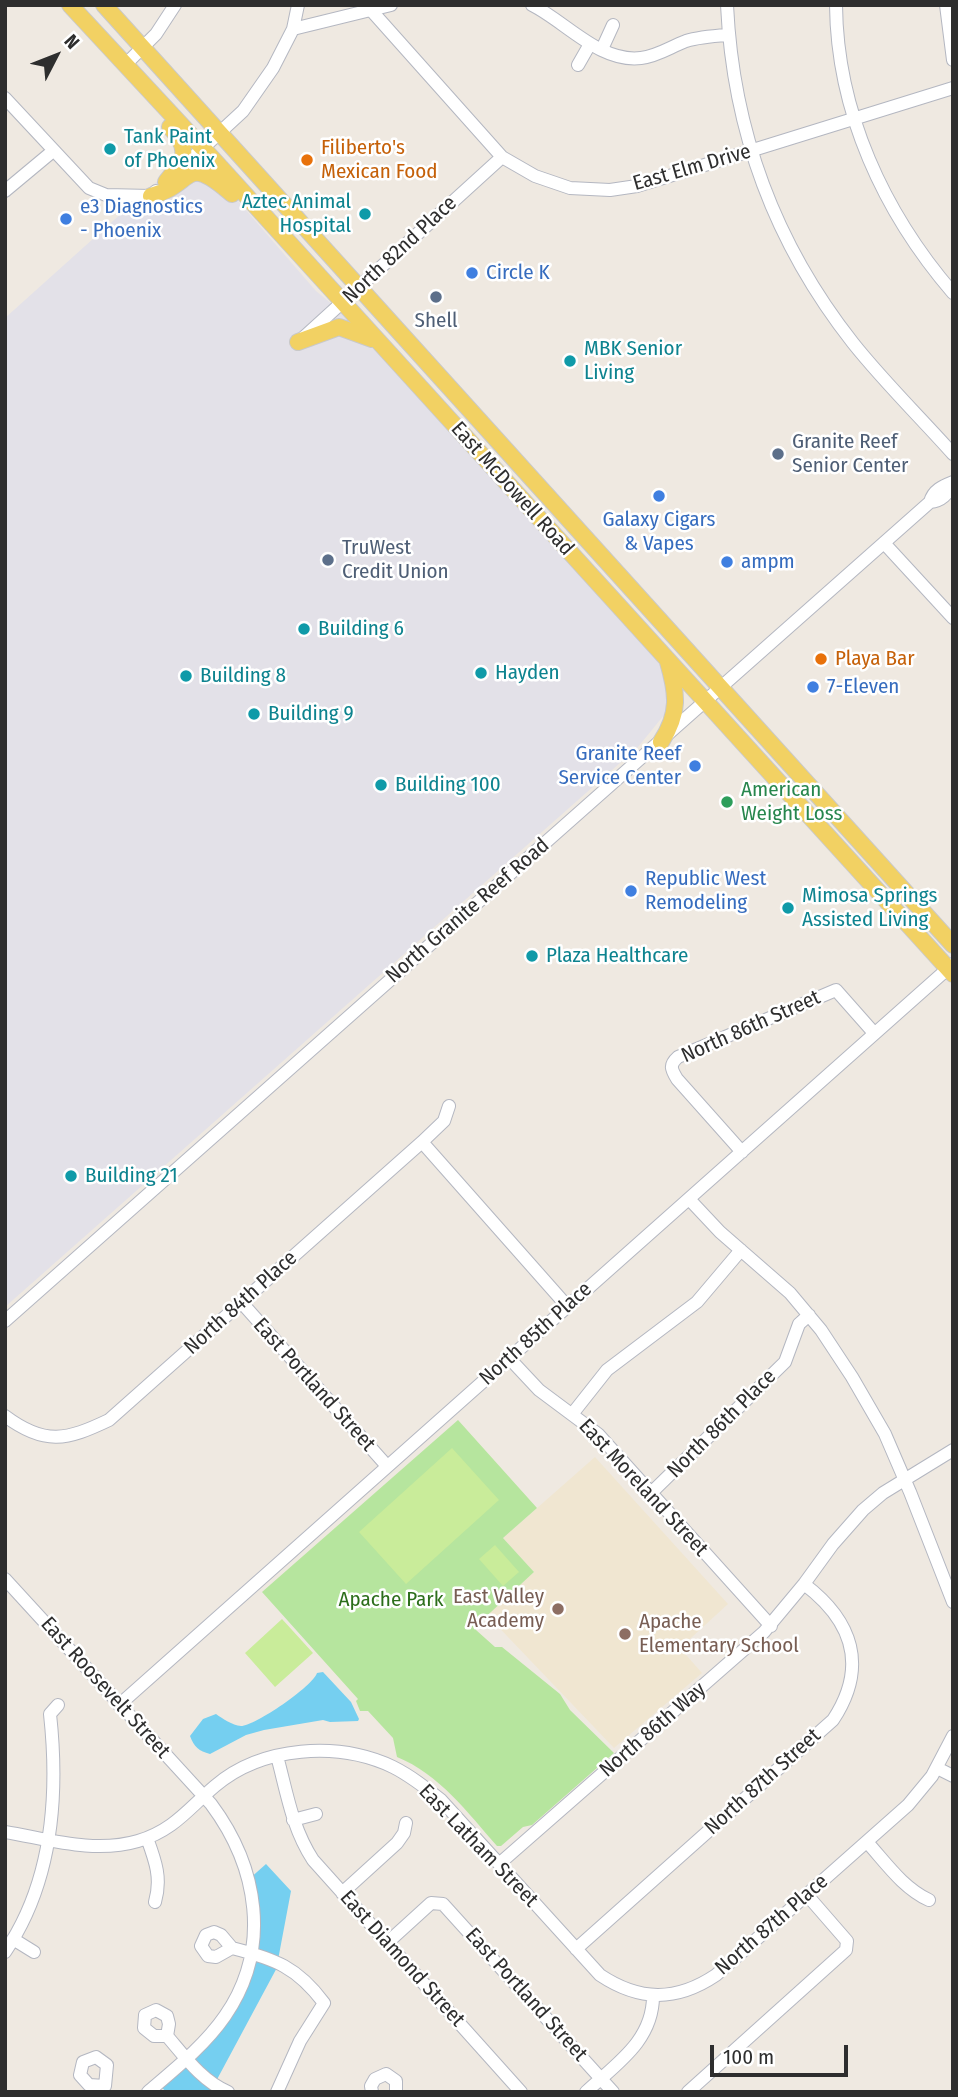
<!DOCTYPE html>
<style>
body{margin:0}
#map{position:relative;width:958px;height:2097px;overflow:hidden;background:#efe9e1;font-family:"Fira Sans Condensed",sans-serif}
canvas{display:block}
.frame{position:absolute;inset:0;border:7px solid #2e2e2e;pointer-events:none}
.north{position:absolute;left:21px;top:21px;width:70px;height:70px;-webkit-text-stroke:5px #fff;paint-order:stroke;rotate:48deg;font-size:19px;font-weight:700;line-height:28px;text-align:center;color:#2e2e2e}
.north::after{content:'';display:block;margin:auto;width:24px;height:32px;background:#2e2e2e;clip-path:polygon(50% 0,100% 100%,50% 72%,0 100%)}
.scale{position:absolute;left:710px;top:2045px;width:138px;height:32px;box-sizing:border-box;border:4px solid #2e2e2e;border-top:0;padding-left:9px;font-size:21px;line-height:24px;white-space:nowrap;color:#2e2e2e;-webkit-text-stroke:5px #fff;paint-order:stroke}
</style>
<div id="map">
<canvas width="958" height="2097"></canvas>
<div class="frame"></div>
<div class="north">N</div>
<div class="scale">100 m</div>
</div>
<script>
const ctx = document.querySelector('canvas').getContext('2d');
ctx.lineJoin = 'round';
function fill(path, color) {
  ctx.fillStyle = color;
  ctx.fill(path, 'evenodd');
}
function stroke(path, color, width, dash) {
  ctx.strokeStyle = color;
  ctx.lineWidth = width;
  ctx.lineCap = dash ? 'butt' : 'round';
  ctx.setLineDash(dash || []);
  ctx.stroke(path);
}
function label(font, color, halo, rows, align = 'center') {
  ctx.font = font + ' "Fira Sans Condensed",sans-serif';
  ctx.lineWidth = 5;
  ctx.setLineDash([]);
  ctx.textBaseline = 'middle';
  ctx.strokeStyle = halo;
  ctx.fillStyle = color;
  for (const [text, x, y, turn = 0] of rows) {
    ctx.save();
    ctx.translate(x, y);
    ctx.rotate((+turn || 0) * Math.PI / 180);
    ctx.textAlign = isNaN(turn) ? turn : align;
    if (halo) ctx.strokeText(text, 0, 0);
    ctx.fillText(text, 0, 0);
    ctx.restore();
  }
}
fill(new Path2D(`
 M 193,149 L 316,291 L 343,313 L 655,657 L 667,677 L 669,709 L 638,747 L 5,1307 L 5,318 Z`), '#e3e1e8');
fill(new Path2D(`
 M 595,1457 L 728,1604 L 680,1648 L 702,1673 L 614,1748 L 487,1615 L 534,1572 L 503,1538 Z`), '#f0e6d1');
fill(new Path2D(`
 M 458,1420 L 537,1508 L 503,1538 L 534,1572 L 477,1625 L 476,1630 L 495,1647 L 502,1647 L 560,1694 L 570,1710 L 614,1753 L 532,1825 L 523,1827 L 501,1846 L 497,1846 C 468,1813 439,1774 397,1757 L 393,1738 L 368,1711 L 360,1711 L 356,1701 L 358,1699 L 262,1592 Z`), '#b6e59e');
fill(new Path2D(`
 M 452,1448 L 499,1500 L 406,1584 L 359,1532 Z
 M 495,1545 L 519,1572 L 503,1586 L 479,1559 Z
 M 282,1619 L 313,1653 L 275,1687 L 245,1653 Z`), '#c9ec9a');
fill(new Path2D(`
 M 323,1672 L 351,1702 L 359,1719 L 358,1721 L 330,1722 L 323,1720 L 264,1730 L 246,1735 L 210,1754 C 199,1751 194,1747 190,1736 L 203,1719 L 216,1714 C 223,1719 232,1725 241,1726 C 255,1726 313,1686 317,1673 Z
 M 266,1864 L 291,1891 L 278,1960 L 280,1962 L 214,2085 L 221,2092 L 166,2092 L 158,2083 L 215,2028 L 252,1953 L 248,1880 Z`), '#75cff0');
const minor = new Path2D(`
 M 532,5 C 566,22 600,63 641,58 C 658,56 670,47 686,41 C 699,37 714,36 728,35
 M 727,5 C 733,131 775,244 853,343 C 884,382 920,417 953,454
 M 836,5 C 837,112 884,213 953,293
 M 946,5 L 953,60
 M 370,9 L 502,157 L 535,176 L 570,188 L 610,190 L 637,186 L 953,88
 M 293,29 L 298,5
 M 602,49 L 613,25
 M 125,65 L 156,34 L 175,5
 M 578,65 L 590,44
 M 5,98 L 89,188 L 106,195 L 151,196 L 156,191
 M 177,172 L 243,111 L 273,68 L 293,29 L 391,5
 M 5,191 L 53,151
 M 303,338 L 502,157
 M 930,502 C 941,501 949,494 951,484
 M 884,543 L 953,618
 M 422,1142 L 567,1306
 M 742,1152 L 677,1079 C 671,1069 669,1065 678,1057 L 836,990 L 874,1033
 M 689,1199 L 720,1232 L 790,1293 L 821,1330 L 852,1377 L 885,1434 L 910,1492 L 953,1602
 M 242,1303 L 387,1466
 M 5,1321 L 930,502 C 933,490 943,486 953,482
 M 509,1358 L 539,1390 L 598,1434 L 771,1626
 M 573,1413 L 607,1370 L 697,1302 L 741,1250
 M 5,1416 C 45,1446 67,1440 109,1420 L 422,1142 L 444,1121 L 449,1106
 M 651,1493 L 785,1362 L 799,1324 L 809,1315
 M 5,1579 L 211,1804 C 258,1867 272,1948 225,2016 C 205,2045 175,2069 148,2092
 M 119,1705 L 953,964
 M 277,1756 C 287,1793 292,1828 313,1860 L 521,2092
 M 937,1768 L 953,1776
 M 293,1820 L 316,1814
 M 5,1832 C 48,1839 94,1854 138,1841 C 174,1830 188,1809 215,1786 C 262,1746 338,1741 393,1767 C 411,1776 426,1788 441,1800 L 600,1975 C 639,2001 676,2002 716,1975 L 908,1805 L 932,1776 L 953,1736
 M 147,1838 C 155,1860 162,1878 155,1902
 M 867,1842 C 886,1863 903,1888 929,1900
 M 499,1864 L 764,1632 L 804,1584 L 833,1544 L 863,1510 L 883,1493 L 953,1450
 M 342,1893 L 397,1843 L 404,1833 L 406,1823
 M 214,1932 L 221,1935 L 232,1948 L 216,1957 L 208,1956 L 201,1946 L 206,1935 Z
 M 13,1939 L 34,1952
 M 387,1943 L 431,1903 L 443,1904 L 613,2092
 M 232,1948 C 275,1959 297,1967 324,2003 L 300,2041 L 277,2092
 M 576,1949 L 833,1720 C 868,1667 853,1621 804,1584
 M 5,1952 C 53,1882 59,1796 50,1714 L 58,1705
 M 156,2010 L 167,2016 L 169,2024 L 167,2036 L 154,2036 L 144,2028 L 145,2015 Z
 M 167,2036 C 185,2057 202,2081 228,2092
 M 96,2057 L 107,2065 L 105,2086 L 89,2085 L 80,2075 L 83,2062 Z
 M 372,2092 L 371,2086 L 375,2079 L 386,2074 L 396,2081 L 396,2092
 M 586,2092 C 616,2064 653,2041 653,1996
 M 688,2092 L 846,1950 L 847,1941 L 807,1895`);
const major = new Path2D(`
 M 70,5 L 212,158 L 953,974
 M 104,5 L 953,945
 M 166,182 C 184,159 192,151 170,127
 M 151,196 C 195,185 183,151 232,194
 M 298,342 L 339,327 L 372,339
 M 661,742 C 680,713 677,693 668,662`);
stroke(minor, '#b4b7c1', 14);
stroke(major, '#c9c9c9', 18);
stroke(minor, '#fff', 12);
stroke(major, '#f2d163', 16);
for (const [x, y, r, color] of [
 [110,149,7,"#0f9aa8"],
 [307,160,7,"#e8710a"],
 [365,214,7,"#0f9aa8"],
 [66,219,7,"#3f7fe0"],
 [472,273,7,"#3f7fe0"],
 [436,297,7,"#5c6f8a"],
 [570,361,7,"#0f9aa8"],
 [778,454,7,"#5c6f8a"],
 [659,496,7,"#3f7fe0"],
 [328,560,7,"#5c6f8a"],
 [727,562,7,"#3f7fe0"],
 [304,629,7,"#0f9aa8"],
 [821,659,7,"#e8710a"],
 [481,673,7,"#0f9aa8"],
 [186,676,7,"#0f9aa8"],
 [813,687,7,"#3f7fe0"],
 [254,714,7,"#0f9aa8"],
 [695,766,7,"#3f7fe0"],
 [381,785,7,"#0f9aa8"],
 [727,802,7,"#2e9e5b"],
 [631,891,7,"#3f7fe0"],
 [788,908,7,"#0f9aa8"],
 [532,956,7,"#0f9aa8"],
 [71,1176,7,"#0f9aa8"],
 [558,1609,7,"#8d6e63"],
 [625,1634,7,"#8d6e63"]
]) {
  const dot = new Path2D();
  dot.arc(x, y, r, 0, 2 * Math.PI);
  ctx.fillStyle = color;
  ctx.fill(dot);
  stroke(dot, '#fff', 2.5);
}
label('21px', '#0d838f', '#fff', [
 ["Tank Paint",124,137],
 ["of Phoenix",124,161],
 ["Aztec Animal",351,202,"right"],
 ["Hospital",351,226,"right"],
 ["MBK Senior",584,349],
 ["Living",584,373],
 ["Building 6",318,629],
 ["Hayden",495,673],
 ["Building 8",200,676],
 ["Building 9",268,714],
 ["Building 100",395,785],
 ["Mimosa Springs",802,896],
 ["Assisted Living",802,920],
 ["Plaza Healthcare",546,956],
 ["Building 21",85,1176]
], 'left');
label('21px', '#c56008', '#fff', [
 ["Filiberto's",321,148],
 ["Mexican Food",321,172],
 ["Playa Bar",835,659]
], 'left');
label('21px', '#2e2e2e', '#fff', [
 ["East Elm Drive",692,168,-16],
 ["North 82nd Place",400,250,-43],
 ["East McDowell Road",512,489,48],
 ["North Granite Reef Road",468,911,-41],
 ["North 86th Street",751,1027,-24],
 ["North 84th Place",241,1303,-42],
 ["North 85th Place",536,1334,-42],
 ["East Portland Street",314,1385,48],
 ["North 86th Place",722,1424,-45],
 ["East Moreland Street",643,1488,47],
 ["East Roosevelt Street",105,1688,48],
 ["North 86th Way",653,1730,-41],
 ["North 87th Street",763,1782,-42],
 ["East Latham Street",478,1846,46],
 ["North 87th Place",772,1925,-41],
 ["East Diamond Street",402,1959,48],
 ["East Portland Street",526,1995,48]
]);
label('21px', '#366cbe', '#fff', [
 ["e3 Diagnostics",80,207],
 ["- Phoenix",80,231],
 ["Circle K",486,273],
 ["Galaxy Cigars",659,520,"center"],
 ["& Vapes",659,544,"center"],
 ["ampm",741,562],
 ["7-Eleven",827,687],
 ["Granite Reef",681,754,"right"],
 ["Service Center",681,778,"right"],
 ["Republic West",645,879],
 ["Remodeling",645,903]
], 'left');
label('21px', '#4e5e75', '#fff', [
 ["Shell",436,321,"center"],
 ["Granite Reef",792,442],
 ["Senior Center",792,466],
 ["TruWest",342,548],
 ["Credit Union",342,572]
], 'left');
label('21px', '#27864d', '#fff', [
 ["American",741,790],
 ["Weight Loss",741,814]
], 'left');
label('21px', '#785e54', '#fff', [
 ["East Valley",544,1597],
 ["Academy",544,1621],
 ["Apache",639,1622,"left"],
 ["Elementary School",639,1646,"left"]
], 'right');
label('21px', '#2c6e1b', '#fff', [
 ["Apache Park",391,1600]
]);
</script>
